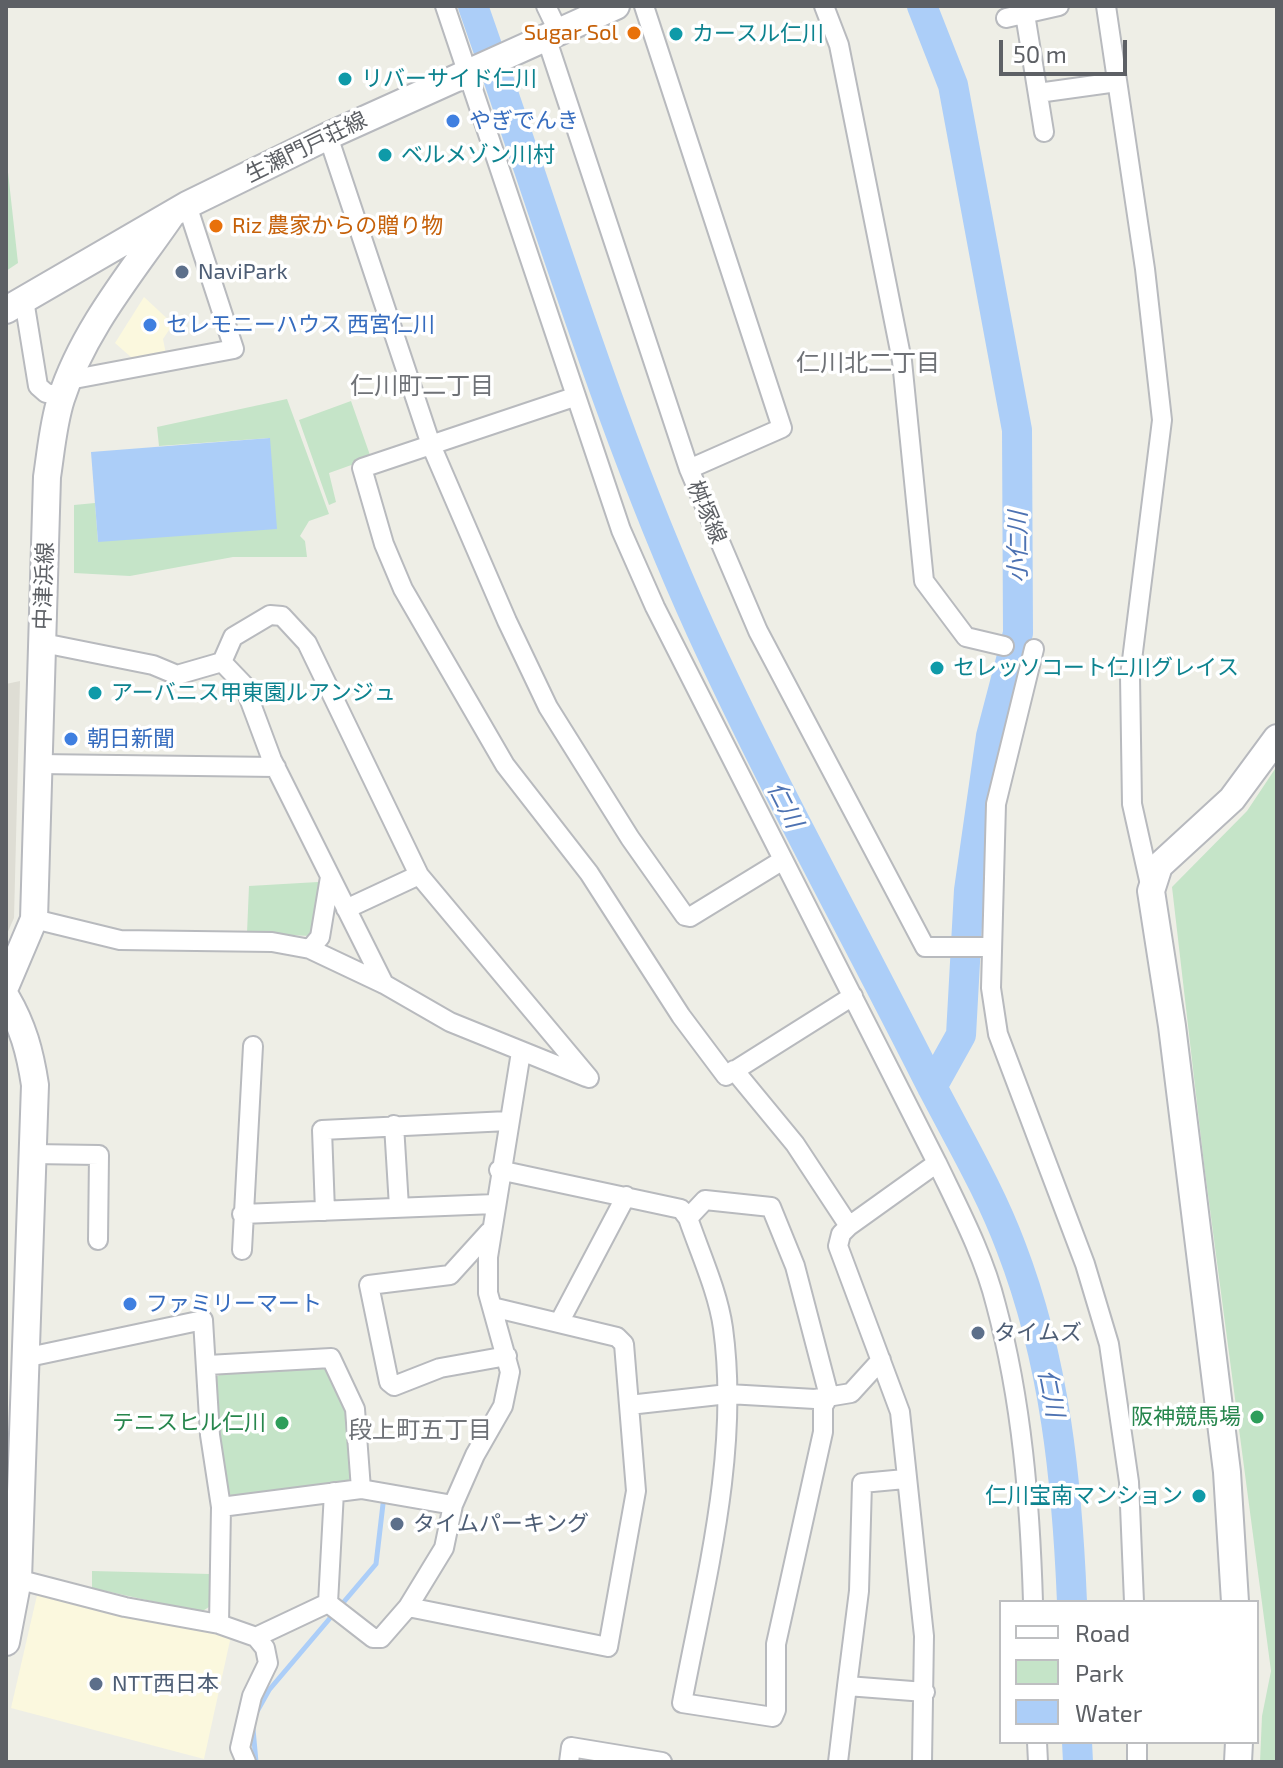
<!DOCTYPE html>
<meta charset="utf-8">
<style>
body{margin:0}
#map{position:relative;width:1283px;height:1768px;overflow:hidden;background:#eeeee6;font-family:"Exo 2",sans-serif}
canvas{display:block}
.frame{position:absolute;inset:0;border:8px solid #5d6065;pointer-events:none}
.legend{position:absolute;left:999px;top:1600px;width:260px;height:144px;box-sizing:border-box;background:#fff;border:2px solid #bebfc1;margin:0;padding:10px 14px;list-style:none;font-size:24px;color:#5d6065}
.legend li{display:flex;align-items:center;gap:16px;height:40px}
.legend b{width:40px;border:2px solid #bebfc1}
.scale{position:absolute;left:999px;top:40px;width:128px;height:36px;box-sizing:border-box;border:4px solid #5d6065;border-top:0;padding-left:10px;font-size:24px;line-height:28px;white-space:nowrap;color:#5d6065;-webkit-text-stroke:6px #fff;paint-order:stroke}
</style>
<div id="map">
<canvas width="1283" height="1768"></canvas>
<div class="frame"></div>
<ul class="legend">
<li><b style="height:10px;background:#fff"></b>Road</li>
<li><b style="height:22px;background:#c5e4c8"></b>Park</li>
<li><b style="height:22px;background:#accef8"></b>Water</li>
</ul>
<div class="scale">50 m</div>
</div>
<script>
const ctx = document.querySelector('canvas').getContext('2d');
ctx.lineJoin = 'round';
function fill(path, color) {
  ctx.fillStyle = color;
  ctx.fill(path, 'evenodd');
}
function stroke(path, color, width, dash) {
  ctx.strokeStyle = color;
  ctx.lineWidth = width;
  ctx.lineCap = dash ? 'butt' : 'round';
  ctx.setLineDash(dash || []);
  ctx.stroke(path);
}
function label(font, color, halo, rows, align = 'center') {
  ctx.font = font + ' "Exo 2","Noto Sans JP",sans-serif';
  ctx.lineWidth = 7;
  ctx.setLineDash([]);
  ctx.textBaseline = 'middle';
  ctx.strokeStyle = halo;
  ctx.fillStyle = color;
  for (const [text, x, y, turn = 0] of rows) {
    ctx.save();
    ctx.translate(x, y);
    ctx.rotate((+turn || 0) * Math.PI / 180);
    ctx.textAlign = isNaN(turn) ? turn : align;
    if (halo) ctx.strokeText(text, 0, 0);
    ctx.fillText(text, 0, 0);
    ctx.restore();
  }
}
fill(new Path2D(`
 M 144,297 L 173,324 L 163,339 L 167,359 L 140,365 L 115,343 Z
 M 38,1591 L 231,1636 L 204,1759 L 11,1708 Z`), '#fbf8de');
fill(new Path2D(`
 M 20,681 L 14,918 L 6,936 L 6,684 Z`), '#deddd4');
fill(new Path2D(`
 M 6,154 L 18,263 L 6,271 Z
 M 287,399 L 329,514 L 309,521 L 300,536 L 305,541 L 307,557 L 233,557 L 130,576 L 74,573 L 74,505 L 95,503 L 98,542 L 270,438 L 159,446 L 157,427 Z
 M 351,401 L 371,458 L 329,473 L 336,502 L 329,505 L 299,420 Z
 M 1277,766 L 1277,1762 L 1260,1762 L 1262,1716 L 1271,1671 L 1204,1164 L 1172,887 L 1247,811 Z
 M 318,882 L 319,920 L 310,936 L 247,933 L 249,886 Z
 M 323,1367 C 351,1388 349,1443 353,1475 L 345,1485 L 236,1499 L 227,1492 L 218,1438 L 214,1378 L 225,1372 Z
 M 92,1571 L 210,1574 L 209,1607 L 201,1612 L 92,1588 Z`), '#c5e4c8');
fill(new Path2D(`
 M 270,438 L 277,529 L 98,542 L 91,452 Z`), '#accef8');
stroke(new Path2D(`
 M 255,1715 L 269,1690 L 376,1564 L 383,1504
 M 253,1729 L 256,1762`), '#accef8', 5);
stroke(new Path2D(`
 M 473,6 C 547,215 609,428 701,630 C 770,781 852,928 927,1077 C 955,1132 989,1188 1011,1247 C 1055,1361 1067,1481 1072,1602
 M 922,6 L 953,85 L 1017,430 L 1018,633 L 991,736 L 969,890 L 961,1035 L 932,1087
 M 1077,1742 L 1078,1762`), '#accef8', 30);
const street = new Path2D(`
 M 445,6 L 621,530 L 655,607 L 937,1163 C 959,1209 984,1256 996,1305 C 1022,1402 1030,1502 1033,1602
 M 546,6 L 558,31
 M 644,6 L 782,428 L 689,469
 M 824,6 L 839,45 L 902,361 L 924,581 L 966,637 L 1004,646
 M 1106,6 L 1145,269 L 1162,420 L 1130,676 L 1132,804 L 1151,889
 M 1025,14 L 1044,132
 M 1006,18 L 1059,6
 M 546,37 L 689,469 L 758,631 L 925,947 L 989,947
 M 1038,93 L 1117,82
 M 328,136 L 431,445 L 507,621 L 548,707 L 630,838 L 685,916 L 690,917 L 783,860
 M 24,300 L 38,386 L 46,393 L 62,396
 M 69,380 L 234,349 L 187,205
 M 574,397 L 362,468 L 384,544 L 403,589 L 505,765 L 589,873 L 681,1016 L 726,1076 L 853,996
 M 43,643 L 153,665 L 177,675 L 222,662
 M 1034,649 L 996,804 L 991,988 L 998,1034 L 1085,1264 L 1109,1344 L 1129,1482 L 1134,1602
 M 222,662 L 233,637 L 270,615 L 282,616 L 307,643 L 419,875 L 589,1078
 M 222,662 L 244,685 L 272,760 L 384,984
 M 38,764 L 276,767
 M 346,909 L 419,875
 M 34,919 L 120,940 L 272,942 L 310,949 L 384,984 L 450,1022 L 586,1077
 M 310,949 L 320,937 L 330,877
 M 734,1070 L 795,1144 L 849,1226 L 841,1234 L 838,1246 L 900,1412 L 924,1636 L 922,1762
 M 394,1125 L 399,1207
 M 32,1154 L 99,1155 L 98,1240
 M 499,1170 L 681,1209 L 688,1218 C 700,1253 718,1292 723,1328 C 740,1453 705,1581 682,1703 L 773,1717 L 776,1710 L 776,1644 L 823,1432 L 823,1406 L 829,1396 L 795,1266 L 771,1207 L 705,1200 L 688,1218
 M 325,1211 L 322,1130 L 508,1121
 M 242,1214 L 495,1204
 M 849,1226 L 937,1163
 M 489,1232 L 450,1275 L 369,1285 L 389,1382 L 394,1386 L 440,1368 L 507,1356
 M 242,1250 L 253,1046
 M 560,1321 L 626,1196
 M 24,1358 L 203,1320 L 210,1435 L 221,1507 L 219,1624
 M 208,1365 L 331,1358 L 355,1409 L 361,1489
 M 629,1405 L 728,1394 L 815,1399 L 851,1393 L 881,1360
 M 221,1507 L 361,1489 L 453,1505
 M 9,1577 L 125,1607 L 219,1624 L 256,1637 L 265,1648 L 268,1663 L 252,1696 L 240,1748 L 246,1762
 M 328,1603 L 373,1638 L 381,1638 L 408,1607 L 444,1548 L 453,1505 L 475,1455 L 503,1406 L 510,1372 L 488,1293 L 488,1257 L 521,1052
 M 408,1607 L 608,1647 L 636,1491 L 624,1344 L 617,1337 L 492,1307
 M 256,1637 L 328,1603 L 334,1492
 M 847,1686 L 859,1591 L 862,1483 L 905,1479
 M 1037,1742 L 1038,1762
 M 569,1762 L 571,1747 L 662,1762
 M 838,1762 L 847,1686 L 925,1692
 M 1137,1762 L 1137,1742`);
const secondary = new Path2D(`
 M 6,310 L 187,205 L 328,136 L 616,6
 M 6,985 L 34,919 L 47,477 C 51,451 53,424 61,399 C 83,330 132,272 172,214
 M 6,997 C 23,1026 30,1052 35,1085 L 18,1579 L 6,1642
 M 1235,1602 L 1227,1472 L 1172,1026 L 1151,891 L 1159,866 L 1232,799 L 1277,738
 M 1238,1762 L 1239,1742`);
stroke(street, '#b8babe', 22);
stroke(secondary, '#b7b9be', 30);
stroke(street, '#fff', 18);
stroke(secondary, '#fff', 26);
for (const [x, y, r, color] of [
 [634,33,8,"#e8710a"],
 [676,34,8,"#0f9aa8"],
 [345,79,8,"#0f9aa8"],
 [453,121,8,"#3f7fe0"],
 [385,155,8,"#0f9aa8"],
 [216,226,8,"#e8710a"],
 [182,272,8,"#5c6f8a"],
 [150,325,8,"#3f7fe0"],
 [937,668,8,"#0f9aa8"],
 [95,693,8,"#0f9aa8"],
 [71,739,8,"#3f7fe0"],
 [130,1304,8,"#3f7fe0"],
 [978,1333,8,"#5c6f8a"],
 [1257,1417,8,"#2e9e5b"],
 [282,1423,8,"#2e9e5b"],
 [1199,1496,8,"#0f9aa8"],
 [397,1524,8,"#5c6f8a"],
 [96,1684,8,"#5c6f8a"]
]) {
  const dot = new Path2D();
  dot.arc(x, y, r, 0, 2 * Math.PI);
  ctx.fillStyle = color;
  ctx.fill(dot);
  stroke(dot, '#fff', 3);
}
label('22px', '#c56008', '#fff', [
 ["Sugar Sol",618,33],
 ["Riz 農家からの贈り物",232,226,"left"]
], 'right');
label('22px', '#0d838f', '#fff', [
 ["カースル仁川",692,34],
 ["リバーサイド仁川",361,79],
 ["ベルメゾン川村",401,155],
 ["セレッソコート仁川グレイス",953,668],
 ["アーバニス甲東園ルアンジュ",111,693],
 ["仁川宝南マンション",1183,1496,"right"]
], 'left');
label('22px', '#366cbe', '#fff', [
 ["やぎでんき",469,121],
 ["セレモニーハウス 西宮仁川",166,325],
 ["朝日新聞",87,739],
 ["ファミリーマート",146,1304]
], 'left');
label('22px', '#5d6065', '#fff', [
 ["生瀬門戸荘線",306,147,-26],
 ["桝塚線",707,512,67],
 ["中津浜線",44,586,-88]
]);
label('22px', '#4e5e75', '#fff', [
 ["NaviPark",198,272],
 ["タイムズ",994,1333],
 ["タイムパーキング",413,1524],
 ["NTT西日本",112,1684]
], 'left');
label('22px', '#27864d', '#fff', [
 ["阪神競馬場",1241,1417],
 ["テニスヒル仁川",266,1423]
], 'right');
label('24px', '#6f7277', '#fff', [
 ["仁川北二丁目",868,363],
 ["仁川町二丁目",422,386],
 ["段上町五丁目",420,1430]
]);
label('italic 24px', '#4d72b2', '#fff', [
 ["小仁川",1018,547,-90],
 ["仁川",785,805,63],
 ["仁川",1051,1393,79]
]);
</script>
